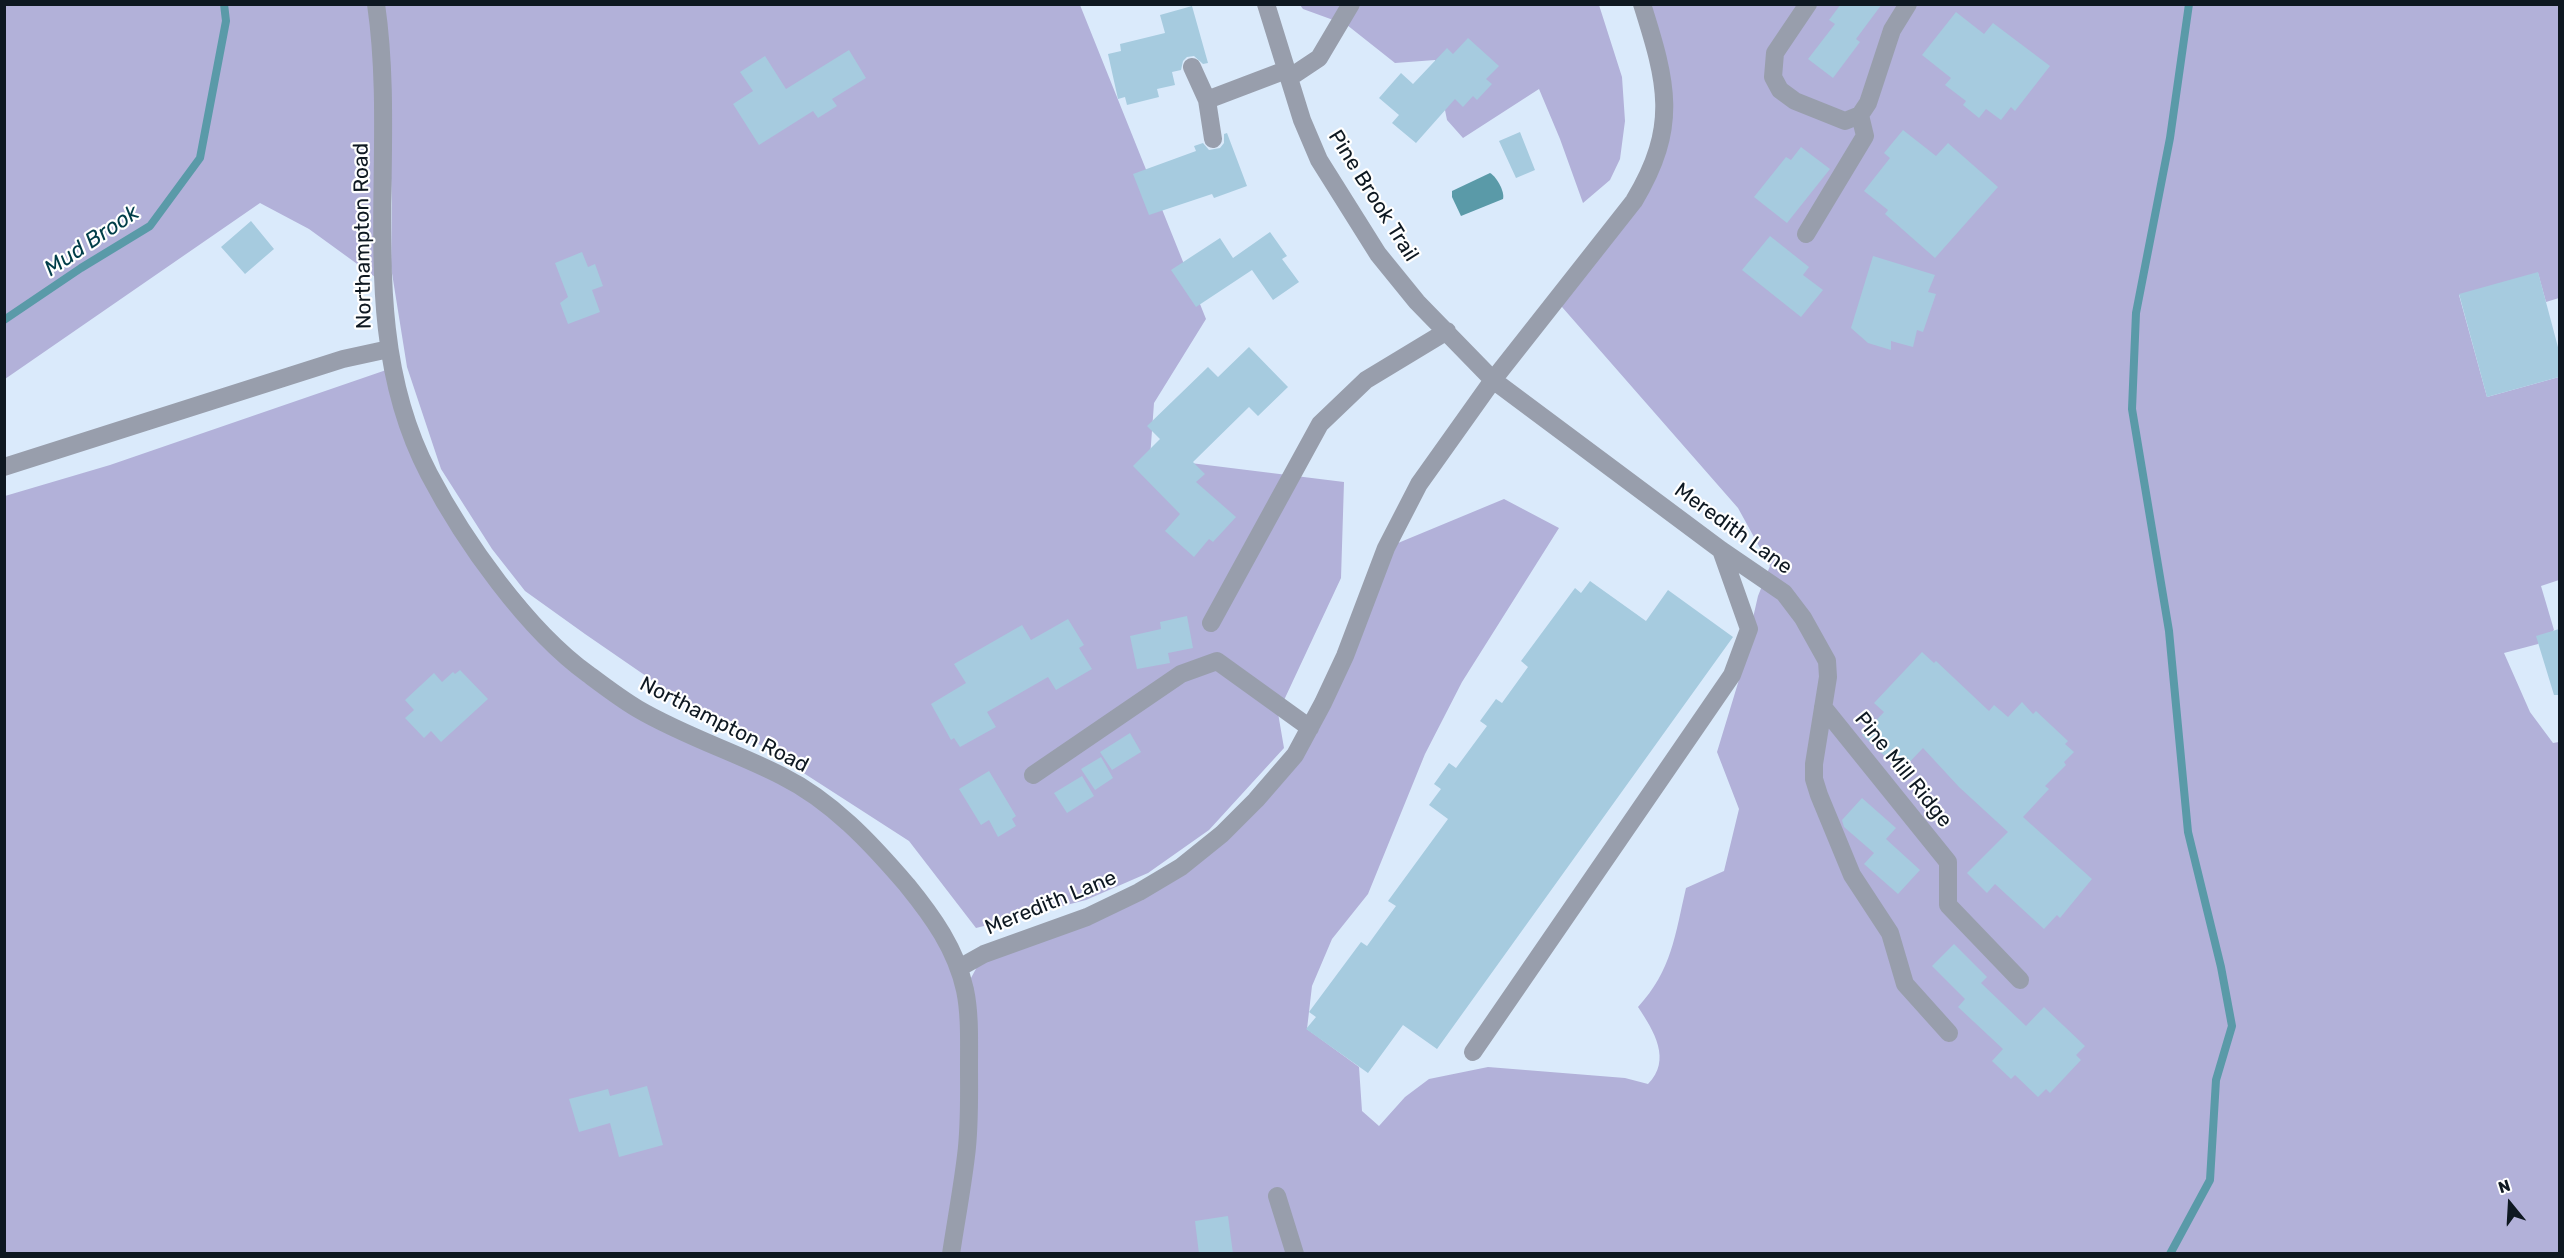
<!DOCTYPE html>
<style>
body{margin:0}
#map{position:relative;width:2564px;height:1258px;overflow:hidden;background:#daeafb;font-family:Rubik,sans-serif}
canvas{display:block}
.frame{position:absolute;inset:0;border:6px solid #0e1821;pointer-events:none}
.north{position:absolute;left:2480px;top:1174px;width:60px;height:60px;-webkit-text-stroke:4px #fff;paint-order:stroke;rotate:342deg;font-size:16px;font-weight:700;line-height:24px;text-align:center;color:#0e1821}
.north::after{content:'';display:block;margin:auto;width:21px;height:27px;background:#0e1821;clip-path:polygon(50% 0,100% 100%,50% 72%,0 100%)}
</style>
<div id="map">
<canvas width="2564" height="1258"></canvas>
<div class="frame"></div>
<div class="north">N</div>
</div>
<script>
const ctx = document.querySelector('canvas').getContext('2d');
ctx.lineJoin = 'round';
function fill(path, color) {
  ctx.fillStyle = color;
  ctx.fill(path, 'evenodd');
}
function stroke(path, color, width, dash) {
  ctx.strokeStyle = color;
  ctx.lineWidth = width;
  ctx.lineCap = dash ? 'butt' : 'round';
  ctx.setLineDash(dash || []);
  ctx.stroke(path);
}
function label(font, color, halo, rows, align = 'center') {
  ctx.font = font + ' Rubik,sans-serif';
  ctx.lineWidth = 4.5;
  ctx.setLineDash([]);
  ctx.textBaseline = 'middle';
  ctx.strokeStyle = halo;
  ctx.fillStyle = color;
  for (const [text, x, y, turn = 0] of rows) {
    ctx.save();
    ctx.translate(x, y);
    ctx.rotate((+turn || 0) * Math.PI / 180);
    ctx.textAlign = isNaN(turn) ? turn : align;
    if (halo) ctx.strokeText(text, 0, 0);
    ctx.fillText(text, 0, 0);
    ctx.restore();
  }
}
fill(new Path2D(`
 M 5,5 L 376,5 L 382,282 L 309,229 L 260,203 L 5,379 Z
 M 384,5 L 1080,5 L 1206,319 L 1154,403 L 1150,458 L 1344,482 L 1341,578 L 1278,713 L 1284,748 L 1209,830 L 1148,873 L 1086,900 L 976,928 L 909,841 L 757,743 L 675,696 L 585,634 L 525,591 L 492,549 L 441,469 L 407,367 L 391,267 L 392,203 Z
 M 1300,5 L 1599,5 L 1622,77 L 1625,121 L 1620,159 L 1610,180 L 1583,203 L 1560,139 L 1539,89 L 1463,138 L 1447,120 L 1435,60 L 1395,63 L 1347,25 L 1303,9 Z
 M 1642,5 L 2559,5 L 2559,298 L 2546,302 L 2538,273 L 2459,295 L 2487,397 L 2559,377 L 2559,580 L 2541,586 L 2554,630 L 2538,644 L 2504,653 L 2530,712 L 2553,743 L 2559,742 L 2559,1253 L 5,1254 L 5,496 L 110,465 L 392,368 L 449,510 L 583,671 L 845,819 L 920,901 L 965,989 L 984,954 L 1181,867 L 1295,755 L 1386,548 L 1504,499 L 1559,528 L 1462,682 L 1425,754 L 1368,894 L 1332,939 L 1312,986 L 1307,1029 L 1359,1067 L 1362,1111 L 1379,1126 L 1405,1097 L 1429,1079 L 1488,1067 L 1625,1078 L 1648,1084 C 1672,1060 1654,1031 1638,1007 C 1672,970 1675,935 1686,888 L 1724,871 L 1739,809 L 1717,752 L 1738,683 L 1758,596 L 1770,566 L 1738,508 L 1555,299 L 1634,201 L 1666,113 Z`), '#b2b1d9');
fill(new Path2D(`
 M 1490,173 C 1497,177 1505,192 1503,199 L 1461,216 L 1452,197 L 1452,191 Z`), '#5a9aa8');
stroke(new Path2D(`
 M 4,320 L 81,268 L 150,226 L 200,158 L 226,21 L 224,4
 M 2170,1254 L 2210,1180 L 2216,1080 L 2232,1026 L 2221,967 L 2188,832 L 2169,631 L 2132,409 L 2136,313 L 2170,138 L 2189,4`), '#5a9aa8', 8);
fill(new Path2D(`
 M 1841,4 L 1882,4 L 1856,39 L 1860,42 L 1833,78 L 1808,59 L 1835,24 L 1829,20 Z
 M 1192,6 L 1208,63 L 1203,64 L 1194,56 L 1187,57 L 1183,61 L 1181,70 L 1172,72 L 1175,85 L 1157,89 L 1159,97 L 1127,105 L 1125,97 L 1118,99 L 1108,54 L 1121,51 L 1120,44 L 1165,33 L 1160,15 Z
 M 1956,12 L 1984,34 L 1993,23 L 2050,66 L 2015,111 L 2011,107 L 2001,120 L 1986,109 L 1979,118 L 1963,105 L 1966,101 L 1945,85 L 1951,78 L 1922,55 Z
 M 1468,38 L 1499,66 L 1486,79 L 1492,84 L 1477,100 L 1473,96 L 1463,107 L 1455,99 L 1416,143 L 1392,123 L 1399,115 L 1379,98 L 1401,73 L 1413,84 L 1447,48 L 1453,54 Z
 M 849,50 L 866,78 L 832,99 L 837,106 L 818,118 L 813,111 L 759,145 L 733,104 L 753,91 L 740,72 L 765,56 L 786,89 Z
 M 1903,130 L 1936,156 L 1948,143 L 1998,187 L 1935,258 L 1885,214 L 1888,210 L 1864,191 L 1890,158 L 1884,153 Z
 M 1520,132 L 1535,170 L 1516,178 L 1499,141 Z
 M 1227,133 L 1247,186 L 1214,198 L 1212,194 L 1149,215 L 1133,174 L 1196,151 L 1194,146 L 1203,143 L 1209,150 L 1220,148 L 1224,143 L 1224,134 Z
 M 1801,147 L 1830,169 L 1787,223 L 1754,197 L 1786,157 L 1791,160 Z
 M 251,221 L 274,249 L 245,274 L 221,247 Z
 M 1270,232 L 1287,256 L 1282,259 L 1299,282 L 1273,300 L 1252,270 L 1196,307 L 1171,270 L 1220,238 L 1233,258 Z
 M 1770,236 L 1809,267 L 1803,275 L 1823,290 L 1801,317 L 1742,270 Z
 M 582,252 L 588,267 L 595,264 L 603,286 L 592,290 L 600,312 L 568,324 L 560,303 L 568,297 L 555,263 Z
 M 1873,256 L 1935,275 L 1928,292 L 1936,294 L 1923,332 L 1917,330 L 1913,347 L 1891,341 L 1891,350 L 1868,343 L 1851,328 Z
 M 2538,272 L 2559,351 L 2559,377 L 2487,397 L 2459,294 Z
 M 1249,347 L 1288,387 L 1258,416 L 1249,407 L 1193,462 L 1205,474 L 1196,482 L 1236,517 L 1213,542 L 1209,539 L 1194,557 L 1165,531 L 1180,514 L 1133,466 L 1160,439 L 1147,426 L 1208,367 L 1218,377 Z
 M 1590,581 L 1646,621 L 1668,590 L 1733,637 L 1437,1049 L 1403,1025 L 1368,1073 L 1306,1029 L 1316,1017 L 1309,1012 L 1361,942 L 1367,946 L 1396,906 L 1388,901 L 1448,819 L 1429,805 L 1441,789 L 1434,784 L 1449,763 L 1456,768 L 1487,726 L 1480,721 L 1496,699 L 1502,703 L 1528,667 L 1521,661 L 1575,588 L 1581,593 Z
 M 1187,616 L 1193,648 L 1168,653 L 1170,663 L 1137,669 L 1130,636 L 1161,629 L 1160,622 Z
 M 1068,619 L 1084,645 L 1079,648 L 1092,669 L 1056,690 L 1048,677 L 987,712 L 996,727 L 960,747 L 954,738 L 951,740 L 931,704 L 966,683 L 954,664 L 1022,625 L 1031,640 Z
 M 2559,629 L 2559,695 L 2554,695 L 2536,636 Z
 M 1922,652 L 1934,663 L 1936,661 L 1989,711 L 1994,705 L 2008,717 L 2022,702 L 2033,714 L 2036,711 L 2068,741 L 2065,744 L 2074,752 L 2064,762 L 2066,765 L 2045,786 L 2049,789 L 2023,817 L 2092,879 L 2060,918 L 2057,915 L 2044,929 L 1995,884 L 1987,893 L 1967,873 L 2008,832 L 1959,787 L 1923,748 L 1901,771 L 1862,735 L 1884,712 L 1874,703 Z
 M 460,670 L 488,699 L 441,742 L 431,731 L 424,738 L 405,718 L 414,710 L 405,700 L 434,673 L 442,682 L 453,672 L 455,674 Z
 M 1130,733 L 1141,752 L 1112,770 L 1100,752 Z
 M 1101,757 L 1113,778 L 1095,790 L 1081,769 Z
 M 989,771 L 1016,816 L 1012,819 L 1016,826 L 998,837 L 989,820 L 981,825 L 959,789 Z
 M 1082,776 L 1094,796 L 1067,813 L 1054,793 Z
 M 1862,798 L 1896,828 L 1886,839 L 1920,870 L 1898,894 L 1864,864 L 1874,853 L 1844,827 L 1842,820 Z
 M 1954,944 L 1987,977 L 1981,983 L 2026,1026 L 2044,1007 L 2085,1046 L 2076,1055 L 2081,1060 L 2050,1093 L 2046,1089 L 2038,1097 L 2015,1075 L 2011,1079 L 1992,1061 L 2003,1049 L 1958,1007 L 1965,999 L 1932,966 Z
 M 647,1086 L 663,1145 L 619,1157 L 610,1123 L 579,1132 L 569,1099 L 608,1089 L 610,1096 Z
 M 1228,1216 L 1233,1254 L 1199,1254 L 1195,1221 Z`), '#a6cbdf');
stroke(new Path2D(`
 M 376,4 C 399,161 352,328 429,474 C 464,541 527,630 588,674 C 604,686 621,699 638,709 C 684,736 735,752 782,776 C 832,801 871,843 907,885 C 933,917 956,949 965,990 C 970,1014 969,1040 969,1065 C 969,1096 970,1126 966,1156 C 962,1189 956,1221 951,1254
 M 1266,4 L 1302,120 L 1319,160 L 1378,254 L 1417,302 L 1493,380 L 1721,550 L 1784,593 L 1803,618 L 1827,661 L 1828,677 L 1814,764 L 1814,779 L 1819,795 L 1852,875 L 1890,933 L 1905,984 L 1949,1033
 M 1808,4 L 1775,53 L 1773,77 L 1780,90 L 1795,101 L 1845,121 L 1860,115 L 1868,103 L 1892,30 L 1908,4
 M 1192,67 L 1207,100 L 1213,139
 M 1289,78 L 1319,58 L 1351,4
 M 1207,100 L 1286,70
 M 1806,234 L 1865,136 L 1860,115
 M 4,467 L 343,359 L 389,349
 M 1211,623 L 1320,424 L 1366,380 L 1447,331
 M 1823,707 L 1948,862 L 1948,905 L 2020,980
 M 1033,775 L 1181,674 L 1217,661 L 1310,728
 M 959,968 L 984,954 L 1087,917 L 1139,892 L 1181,867 L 1222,834 L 1256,800 L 1295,755 L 1323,703 L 1345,656 L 1386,548 L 1419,484 L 1493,380 L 1634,201 C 1679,126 1667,83 1642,4
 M 1473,1052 L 1732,675 L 1749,629 L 1721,550
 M 1277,1196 L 1295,1254`), '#989eac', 18);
label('21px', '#0e1821', '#fff', [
 ["Pine Brook Trail",1373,196,58],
 ["Northampton Road",363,236,-91],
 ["Meredith Lane",1733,529,36],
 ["Northampton Road",724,725,27],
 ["Pine Mill Ridge",1903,770,51],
 ["Meredith Lane",1051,903,-22]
]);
label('italic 22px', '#003d48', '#fff', [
 ["Mud Brook",92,241,-34]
]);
</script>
